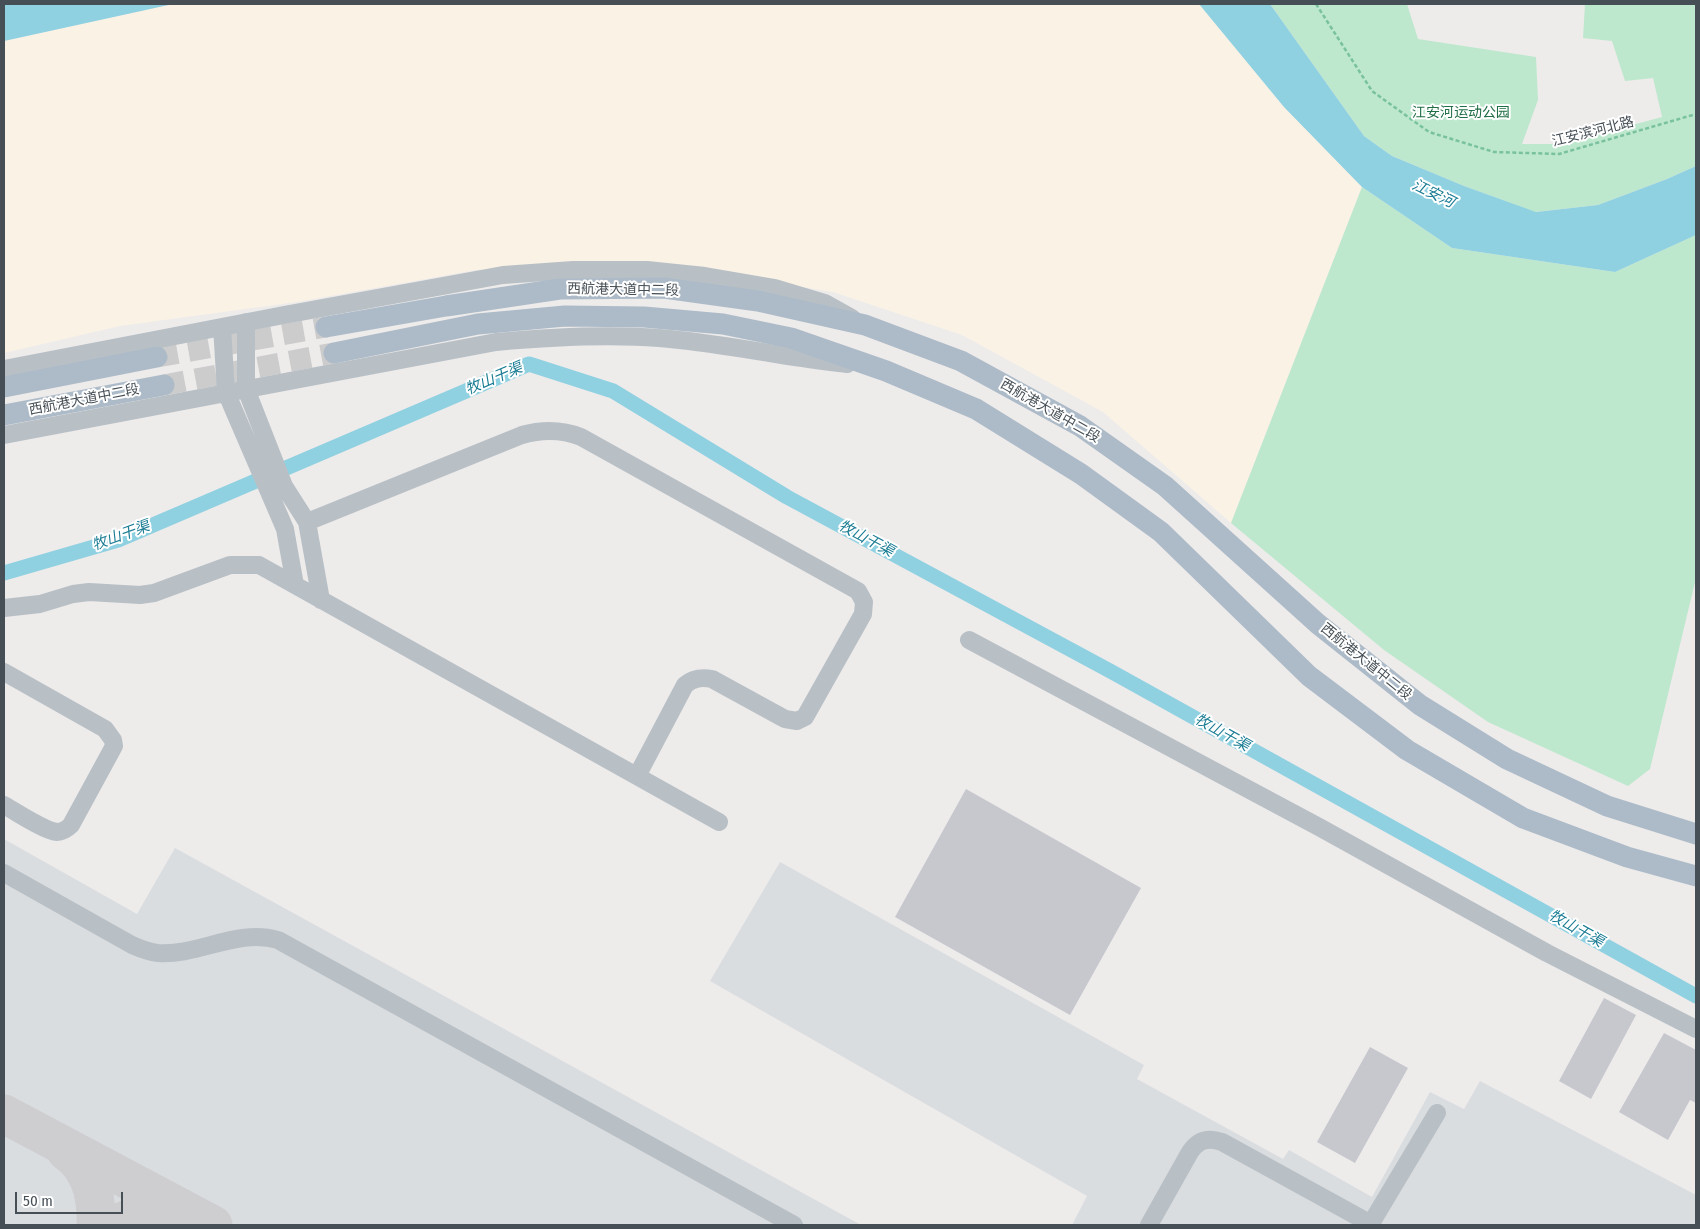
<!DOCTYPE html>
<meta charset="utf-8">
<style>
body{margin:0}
#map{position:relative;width:1700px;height:1229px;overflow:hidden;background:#eeebeb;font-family:"Fira Sans Condensed",sans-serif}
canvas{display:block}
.frame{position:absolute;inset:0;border:5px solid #464f56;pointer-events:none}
.scale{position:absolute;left:15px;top:1192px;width:108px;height:22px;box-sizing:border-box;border:2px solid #464f56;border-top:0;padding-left:6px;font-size:15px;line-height:18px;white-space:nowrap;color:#464f56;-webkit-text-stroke:4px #fff;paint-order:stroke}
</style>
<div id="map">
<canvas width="1700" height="1229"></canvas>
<div class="frame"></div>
<div class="scale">50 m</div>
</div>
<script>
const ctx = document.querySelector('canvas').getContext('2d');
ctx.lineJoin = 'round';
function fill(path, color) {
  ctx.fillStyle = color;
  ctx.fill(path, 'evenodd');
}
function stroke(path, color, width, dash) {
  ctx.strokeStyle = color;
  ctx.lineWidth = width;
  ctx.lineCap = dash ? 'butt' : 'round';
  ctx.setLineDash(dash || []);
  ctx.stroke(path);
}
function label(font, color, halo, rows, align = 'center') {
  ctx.font = font + ' "Fira Sans Condensed","Noto Sans SC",sans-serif';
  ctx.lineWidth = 4;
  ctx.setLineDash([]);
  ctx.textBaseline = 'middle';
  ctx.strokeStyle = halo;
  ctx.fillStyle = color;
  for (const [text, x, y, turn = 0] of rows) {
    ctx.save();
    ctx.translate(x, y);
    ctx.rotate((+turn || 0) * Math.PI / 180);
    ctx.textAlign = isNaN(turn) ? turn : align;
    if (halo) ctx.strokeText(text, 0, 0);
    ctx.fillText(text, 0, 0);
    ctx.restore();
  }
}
fill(new Path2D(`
 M 173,4 L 1199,4 L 1284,107 L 1362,187 L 1231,523 L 1103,412 L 962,335 L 833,292 L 666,265 L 476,270 L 297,302 L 120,326 L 4,353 L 4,41 Z`), '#f9f2e5');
fill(new Path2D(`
 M 4,839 L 137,914 L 175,848 L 861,1225 L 4,1225 Z
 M 780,862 L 1144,1065 L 1137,1079 L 1283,1159 L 1289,1150 L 1372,1197 L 1430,1092 L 1464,1109 L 1480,1081 L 1696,1195 L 1696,1225 L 1072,1225 L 1087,1196 L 710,981 Z`), '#dadde0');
fill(new Path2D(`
 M 1270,4 L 1407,4 L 1418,39 L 1536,57 L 1538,100 L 1522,144 L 1562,144 L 1662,117 L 1653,78 L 1625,81 L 1612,41 L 1583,38 L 1585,4 L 1696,4 L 1696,166 L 1667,179 L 1598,205 L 1535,212 L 1464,186 L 1392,156 L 1364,136 Z
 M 1362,187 L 1452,248 L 1615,272 L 1696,235 L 1696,578 L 1650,769 L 1628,786 L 1488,722 L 1384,650 L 1231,523 Z`), '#bde8cd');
fill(new Path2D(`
 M 4,4 L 173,4 L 4,41 Z
 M 1199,4 L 1270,4 L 1364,136 L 1392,156 L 1464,186 L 1536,212 L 1598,205 L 1667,179 L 1696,166 L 1696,235 L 1615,272 L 1452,248 L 1362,187 L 1284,107 Z`), '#8fd1e1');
stroke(new Path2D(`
 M 4,573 L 118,540 L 529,364 L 613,391 L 787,497 L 1112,672 L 1696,996`), '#8fd1e1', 15);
stroke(new Path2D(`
 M 4,1114 L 213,1225
 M 66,1151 C 91,1168 97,1197 96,1225
 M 115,1225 L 128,1219 L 155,1211 L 189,1216`), '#ceced0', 39);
fill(new Path2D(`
 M 966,789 L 1141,888 L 1070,1015 L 895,917 Z
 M 1604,998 L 1636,1015 L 1591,1099 L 1559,1081 Z
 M 1664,1033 L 1696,1050 L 1696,1103 L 1690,1100 L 1668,1140 L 1619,1112 Z
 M 1370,1047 L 1408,1068 L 1355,1163 L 1317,1142 Z`), '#c6c8ce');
stroke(new Path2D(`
 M 157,357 L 326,327
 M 164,385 L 334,353`), '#cccccd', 21, [21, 11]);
stroke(new Path2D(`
 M 1316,4 L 1372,91 L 1429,132 L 1494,152 L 1559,154 L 1696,114`), '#79c29d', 2.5, [4, 2.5]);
stroke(new Path2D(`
 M 246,322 L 246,389 L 284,486 L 307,522 L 321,600
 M 222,327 L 226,392 L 285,529 L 295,585
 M 4,369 L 284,315 L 503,275 L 573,270 L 647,270 L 705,276 L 775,288 L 825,303 L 852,318
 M 4,435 L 496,342 C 551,337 605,334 659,338 C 699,341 737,348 776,354 C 800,358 824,361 847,364
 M 307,522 L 522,435 C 543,429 561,429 581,437 L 858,591 L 864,602 L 863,614 L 805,717 L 797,721 L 785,719 L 712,679 C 701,677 693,678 685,685 L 637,776
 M 4,608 L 40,604 L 73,594 L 89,592 L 140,595 L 154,593 L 230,565 L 259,565 L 719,822
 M 969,640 L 1319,827 L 1547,953 L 1696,1029
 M 4,672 L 105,729 L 113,740 L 114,746 L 71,825 C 67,829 63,832 57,832 C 45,831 16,812 4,805
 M 4,873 L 132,945 C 141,949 149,952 158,953 C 198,956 238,928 278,940 L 794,1225
 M 1149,1225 L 1190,1152 C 1198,1140 1208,1137 1222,1142 L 1371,1224
 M 1370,1225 L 1437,1113`), '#b8c0c6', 18);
stroke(new Path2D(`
 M 326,327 L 446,306 L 560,289 L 664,288 L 758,301 L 865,325 L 961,361 L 1080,426 L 1165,486 L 1318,624 L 1420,705 L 1507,759 L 1607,806 L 1696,834
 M 334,353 L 478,324 L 565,316 L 644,317 L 723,324 L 791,338 L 886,371 L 976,409 L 1081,474 L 1161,532 L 1309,676 L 1407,750 L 1523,818 L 1627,857 L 1696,876
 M 4,387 L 157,357
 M 4,415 L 164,385`), '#adbbc8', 21);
label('14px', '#206e45', '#fff', [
 ["江安河运动公园",1461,113]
]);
label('14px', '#464f56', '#fff', [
 ["江安滨河北路",1593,132,-14],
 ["西航港大道中二段",623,290,1],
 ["西航港大道中二段",84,400,-11],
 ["西航港大道中二段",1050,411,30],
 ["西航港大道中二段",1366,662,39]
]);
label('italic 15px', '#1b7d94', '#fff', [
 ["江安河",1433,194,26],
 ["牧山干渠",494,379,-23],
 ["牧山干渠",121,536,-20],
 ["牧山干渠",866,539,28],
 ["牧山干渠",1222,733,29],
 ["牧山干渠",1576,929,29]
]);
</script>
